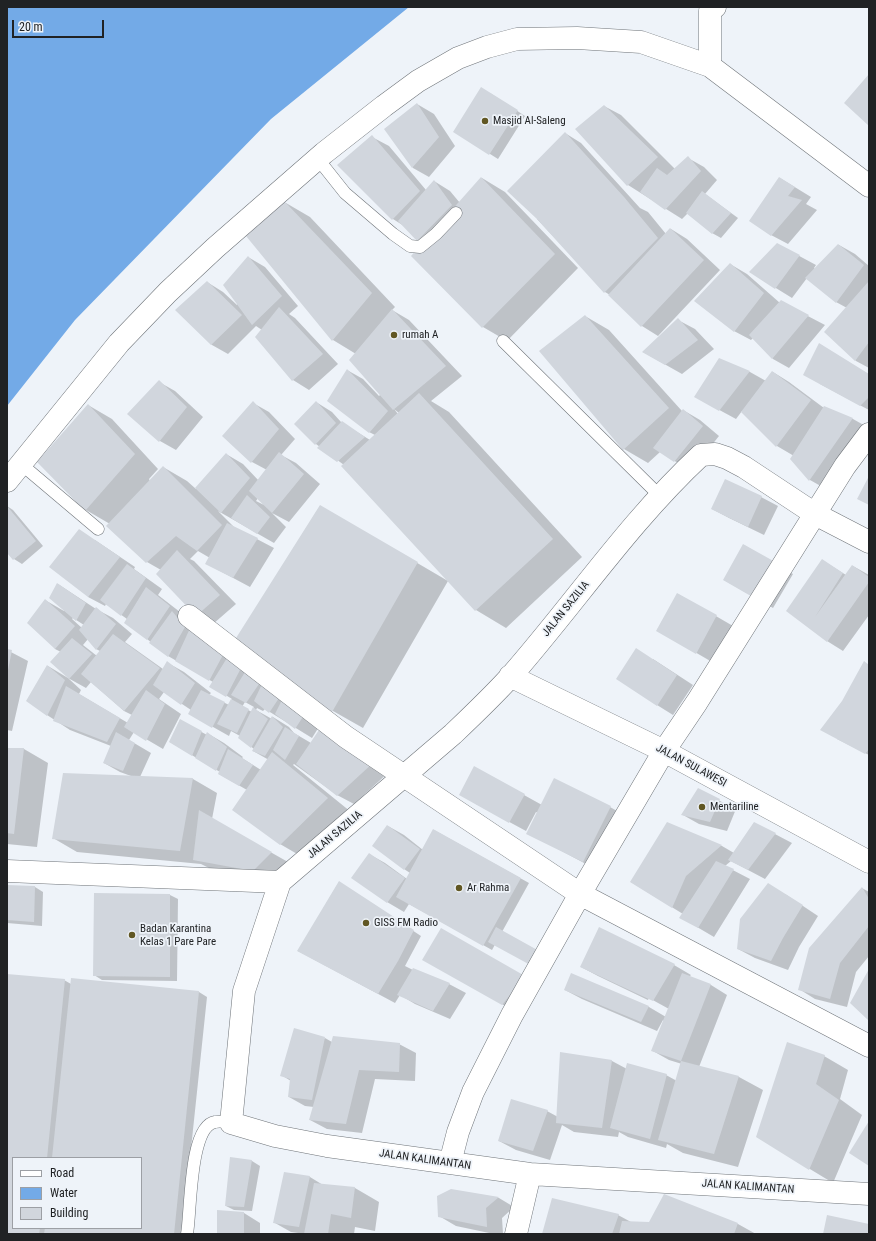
<!DOCTYPE html>
<style>
body{margin:0}
#map{position:relative;width:876px;height:1241px;overflow:hidden;background:#eef3f9;font-family:"Roboto Condensed",sans-serif}
canvas{display:block}
.frame{position:absolute;inset:0;border:8px solid #202224;pointer-events:none}
.legend{position:absolute;left:12px;top:1157px;width:130px;height:72px;box-sizing:border-box;background:#eef3f9;border:1px solid #9c9fa4;margin:0;padding:5px 7px;list-style:none;font-size:12px;color:#202224}
.legend li{display:flex;align-items:center;gap:8px;height:20px}
.legend b{width:20px;border:1px solid #9c9fa4}
.scale{position:absolute;left:12px;top:20px;width:92px;height:18px;box-sizing:border-box;border:2px solid #202224;border-top:0;padding-left:5px;font-size:12px;line-height:14px;white-space:nowrap;color:#202224;-webkit-text-stroke:3px #eef3f9;paint-order:stroke}
</style>
<div id="map">
<canvas width="876" height="1241"></canvas>
<div class="frame"></div>
<ul class="legend">
<li><b style="height:5px;background:#fff"></b>Road</li>
<li><b style="height:11px;background:#73aae7"></b>Water</li>
<li><b style="height:11px;background:#d1d6dd"></b>Building</li>
</ul>
<div class="scale">20 m</div>
</div>
<script>
const ctx = document.querySelector('canvas').getContext('2d');
ctx.lineJoin = 'round';
function fill(path, color) {
  ctx.fillStyle = color;
  ctx.fill(path, 'evenodd');
}
function stroke(path, color, width, dash) {
  ctx.strokeStyle = color;
  ctx.lineWidth = width;
  ctx.lineCap = dash ? 'butt' : 'round';
  ctx.setLineDash(dash || []);
  ctx.stroke(path);
}
function label(font, color, halo, rows, align = 'center') {
  ctx.font = font + ' "Roboto Condensed",sans-serif';
  ctx.lineWidth = 3.5;
  ctx.setLineDash([]);
  ctx.textBaseline = 'middle';
  ctx.strokeStyle = halo;
  ctx.fillStyle = color;
  for (const [text, x, y, turn = 0] of rows) {
    ctx.save();
    ctx.translate(x, y);
    ctx.rotate((+turn || 0) * Math.PI / 180);
    ctx.textAlign = isNaN(turn) ? turn : align;
    if (halo) ctx.strokeText(text, 0, 0);
    ctx.fillText(text, 0, 0);
    ctx.restore();
  }
}
fill(new Path2D(`
 M 7,7 L 409,7 L 271,119 L 75,320 L 7,406 Z`), '#73aae7');
fill(new Path2D(`
 M 490,93 L 525,116 L 498,159 L 455,132 Z
 M 417,104 L 434,114 L 455,146 L 429,177 L 413,168 L 385,129 Z
 M 604,106 L 621,115 L 675,169 L 688,158 L 704,167 L 717,180 L 705,194 L 738,218 L 721,238 L 712,233 L 688,213 L 682,219 L 628,185 Z
 M 565,133 L 581,143 L 640,208 L 648,212 L 666,234 L 671,229 L 687,239 L 720,270 L 658,336 L 642,326 L 610,295 L 605,292 L 537,219 Z
 M 372,137 L 389,146 L 426,190 L 434,181 L 450,191 L 460,203 L 482,178 L 505,192 L 578,268 L 507,341 L 483,327 L 424,243 L 418,240 L 404,226 L 393,219 L 338,165 Z
 M 780,178 L 811,197 L 806,204 L 817,210 L 788,244 L 771,235 Z
 M 286,203 L 310,217 L 395,307 L 392,310 L 409,320 L 462,376 L 431,401 L 449,412 L 582,557 L 506,628 L 476,610 L 344,465 L 316,444 L 316,402 L 332,412 L 341,422 L 370,440 L 375,435 L 369,432 L 347,370 L 363,379 L 379,396 L 381,394 L 356,354 L 333,340 L 248,236 ZM 394,409 L 399,413 L 398,414 Z
 M 777,244 L 816,265 L 814,268 L 815,269 L 839,245 L 855,254 L 869,266 L 869,368 L 856,361 L 826,331 L 847,308 L 836,302 L 807,278 L 792,298 L 750,272 Z
 M 248,257 L 265,267 L 298,306 L 289,314 L 295,318 L 338,364 L 309,390 L 293,380 L 262,330 L 256,326 L 228,354 L 212,345 L 176,310 L 207,282 L 223,292 L 237,305 Z
 M 730,264 L 747,274 L 780,303 L 781,302 L 825,325 L 789,368 L 773,359 L 753,338 L 751,340 L 734,331 Z
 M 585,316 L 609,330 L 682,411 L 683,410 L 700,420 L 719,436 L 691,471 L 660,452 L 648,463 L 624,449 L 540,351 Z
 M 678,320 L 695,329 L 714,349 L 682,374 L 643,352 Z
 M 719,359 L 750,372 L 766,381 L 773,372 L 789,382 L 824,408 L 853,419 L 869,428 L 826,489 L 810,480 L 791,459 L 794,456 L 777,446 L 742,411 L 736,419 L 712,406 Z
 M 869,375 L 869,410 L 820,384 Z
 M 159,382 L 175,391 L 203,417 L 176,450 L 160,441 Z
 M 253,403 L 269,412 L 295,439 L 281,455 L 296,463 L 320,484 L 289,522 L 272,513 L 286,527 L 274,543 L 218,511 L 234,527 L 274,548 L 250,587 L 207,564 L 210,558 L 198,551 L 190,559 L 194,561 L 236,604 L 213,624 L 161,570 L 147,562 L 110,524 L 86,510 L 39,462 L 88,405 L 112,419 L 158,469 L 149,479 L 150,481 L 163,467 L 187,481 L 196,489 L 226,454 L 243,464 L 259,481 L 267,470 L 252,462 ZM 258,498 L 264,505 L 256,501 Z
 M 761,497 L 778,506 L 764,535 L 729,518 L 712,509 Z
 M 7,506 L 13,510 L 43,546 L 22,564 L 14,559 L 7,552 Z
 M 320,506 L 448,581 L 363,728 L 333,711 L 232,646 Z
 M 95,540 L 135,567 L 134,569 L 162,589 L 158,595 L 322,722 L 312,738 L 265,709 L 263,711 L 257,708 L 256,710 L 272,719 L 273,717 L 289,727 L 294,733 L 311,743 L 389,772 L 354,804 L 337,795 L 294,764 L 293,765 L 351,812 L 304,858 L 280,844 L 247,790 L 219,774 L 220,772 L 170,742 L 180,720 L 207,735 L 207,733 L 224,743 L 243,757 L 242,758 L 261,770 L 269,760 L 253,751 L 254,749 L 240,738 L 240,736 L 231,731 L 229,736 L 206,723 L 191,710 L 164,692 L 159,699 L 181,714 L 163,749 L 134,732 L 129,740 L 151,753 L 140,777 L 193,779 L 217,793 L 212,819 L 288,862 L 270,880 L 211,869 L 201,864 L 77,852 L 53,838 L 131,776 L 120,772 L 104,763 L 111,746 L 70,730 L 47,715 L 48,666 L 68,678 L 81,690 L 79,694 L 128,723 L 132,715 L 124,711 L 91,682 L 86,688 L 68,678 L 61,652 L 55,649 L 45,600 L 64,611 L 58,584 L 96,609 L 113,618 L 132,634 L 125,642 L 163,669 L 168,663 L 184,672 L 211,693 L 209,695 L 229,705 L 232,699 L 211,686 L 213,682 L 168,656 L 147,639 L 127,619 L 106,604 L 105,606 L 88,597 ZM 73,618 L 84,625 L 82,628 L 72,619 ZM 88,639 L 96,649 L 100,651 L 97,656 L 83,645 ZM 245,702 L 254,707 L 252,712 L 242,707 Z
 M 744,545 L 793,574 L 773,608 L 724,580 Z
 M 822,560 L 846,575 L 853,566 L 869,575 L 869,615 L 843,651 L 827,641 L 788,611 Z
 M 678,594 L 733,626 L 712,662 L 657,630 Z
 M 7,650 L 28,661 L 12,731 L 7,730 Z
 M 653,659 L 693,685 L 673,715 L 657,705 Z
 M 869,665 L 869,755 L 837,739 Z
 M 7,749 L 24,749 L 48,763 L 37,847 L 7,844 Z
 M 698,790 L 736,809 L 727,831 L 699,824 L 683,815 Z
 M 524,795 L 542,805 L 610,807 L 626,816 L 599,871 L 528,833 L 538,813 L 536,812 L 526,831 L 476,804 Z
 M 754,823 L 792,843 L 765,879 L 731,861 L 725,866 L 750,879 L 714,937 L 697,927 L 683,914 L 631,882 L 668,824 L 722,846 L 734,853 Z
 M 388,826 L 404,835 L 423,850 L 434,830 L 529,883 L 492,950 L 409,904 L 404,912 L 387,902 L 369,854 L 385,863 L 407,879 L 410,873 L 404,869 Z
 M 339,882 L 421,936 L 405,966 L 413,970 L 449,984 L 466,993 L 450,1019 L 415,1004 L 400,995 L 395,1003 L 298,951 Z
 M 7,886 L 35,887 L 43,892 L 42,926 L 7,923 Z
 M 862,888 L 869,892 L 869,956 L 856,972 L 847,1007 L 815,999 L 799,989 Z
 M 95,894 L 170,895 L 178,899 L 177,981 L 102,980 L 94,975 Z
 M 785,894 L 818,916 L 799,947 L 788,970 L 755,958 L 738,949 Z
 M 424,959 L 541,986 L 519,1014 Z
 M 674,965 L 691,975 L 689,977 L 711,985 L 727,995 L 699,1067 L 739,1077 L 763,1090 L 738,1167 L 683,1153 L 667,1144 L 666,1148 L 628,1137 L 619,1132 L 618,1137 L 574,1132 L 562,1125 L 550,1160 L 516,1150 L 499,1141 L 547,1111 L 558,1117 L 561,1054 L 612,1061 L 627,1069 L 666,1075 L 677,1081 L 682,1064 L 669,1060 L 653,1051 L 664,1021 L 663,1020 L 657,1031 L 582,999 L 565,990 L 571,975 L 649,1007 L 666,1017 L 669,1009 L 649,998 L 648,1000 L 650,1001 L 598,976 L 581,967 Z
 M 7,975 L 64,980 L 71,984 L 72,979 L 199,992 L 207,997 L 182,1234 L 7,1234 ZM 13,1158 L 141,1158 L 141,1228 L 13,1228 Z
 M 325,1038 L 332,1042 L 399,1044 L 416,1053 L 415,1081 L 375,1079 L 362,1133 L 327,1129 L 310,1120 L 314,1107 L 305,1106 L 289,1097 L 291,1081 L 281,1075 Z
 M 824,1056 L 848,1070 L 840,1099 L 862,1115 L 833,1183 L 757,1137 Z
 M 231,1158 L 252,1161 L 260,1166 L 252,1211 L 234,1210 L 226,1206 Z
 M 285,1173 L 310,1177 L 323,1185 L 355,1188 L 379,1202 L 375,1231 L 355,1227 L 354,1234 L 305,1234 L 291,1232 L 275,1223 Z
 M 451,1190 L 499,1198 L 514,1207 L 502,1218 L 503,1234 L 494,1234 L 456,1226 L 439,1216 Z
 M 244,1213 L 260,1223 L 260,1234 L 218,1234 Z
 M 618,1215 L 631,1222 L 738,1224 L 756,1234 L 543,1234 Z`), '#0003');
fill(new Path2D(`
 M 869,74 L 869,126 L 844,103 Z
 M 481,87 L 518,110 L 489,155 L 453,132 Z
 M 417,103 L 439,137 L 412,168 L 384,129 Z
 M 604,105 L 658,157 L 627,186 L 575,129 Z
 M 565,132 L 624,197 L 658,238 L 604,293 L 537,219 L 507,191 Z
 M 372,135 L 420,191 L 392,220 L 337,165 Z
 M 688,156 L 701,171 L 665,210 L 640,192 L 657,168 L 667,175 Z
 M 481,177 L 555,254 L 482,328 L 411,256 Z
 M 779,177 L 795,187 L 788,196 L 802,200 L 771,236 L 749,221 Z
 M 434,180 L 452,205 L 417,241 L 398,221 Z
 M 702,191 L 731,213 L 712,234 L 686,213 Z
 M 285,202 L 372,293 L 332,341 L 246,236 Z
 M 670,228 L 704,260 L 641,327 L 608,295 Z
 M 777,243 L 800,255 L 775,289 L 749,272 Z
 M 838,244 L 864,265 L 836,303 L 805,278 Z
 M 248,256 L 282,296 L 252,325 L 223,285 Z
 M 730,263 L 764,293 L 734,332 L 694,301 Z
 M 207,281 L 242,315 L 211,345 L 175,310 Z
 M 869,281 L 869,342 L 855,361 L 824,332 Z
 M 781,300 L 809,315 L 772,359 L 749,335 Z
 M 279,307 L 323,354 L 292,381 L 255,337 Z
 M 392,309 L 446,366 L 393,410 L 349,360 Z
 M 585,315 L 669,408 L 623,450 L 539,351 Z
 M 678,318 L 698,340 L 665,365 L 642,352 Z
 M 819,343 L 869,374 L 869,397 L 860,406 L 803,375 Z
 M 719,358 L 750,371 L 719,411 L 694,397 Z
 M 347,369 L 388,411 L 369,433 L 327,401 Z
 M 772,371 L 811,400 L 776,447 L 741,412 Z
 M 159,380 L 187,407 L 159,442 L 127,414 Z
 M 419,393 L 553,539 L 475,611 L 341,466 Z
 M 253,401 L 279,429 L 251,463 L 222,436 Z
 M 316,401 L 336,423 L 315,445 L 294,424 Z
 M 88,404 L 135,454 L 85,511 L 37,462 Z
 M 824,406 L 853,418 L 809,481 L 790,459 Z
 M 683,409 L 703,426 L 674,462 L 653,448 Z
 M 342,421 L 365,437 L 337,462 L 317,448 Z
 M 279,452 L 304,474 L 272,513 L 249,491 Z
 M 226,453 L 250,478 L 221,513 L 195,488 Z
 M 163,466 L 222,525 L 197,551 L 176,536 L 146,563 L 106,526 Z
 M 869,476 L 869,505 L 857,499 Z
 M 725,479 L 762,496 L 748,527 L 711,509 Z
 M 247,495 L 270,517 L 257,534 L 231,518 Z
 M 320,505 L 418,562 L 332,712 L 231,646 Z
 M 7,506 L 36,541 L 13,560 L 7,553 Z
 M 227,523 L 258,538 L 233,578 L 205,564 Z
 M 79,529 L 120,557 L 88,597 L 49,567 Z
 M 743,544 L 777,563 L 756,599 L 723,580 Z
 M 177,550 L 220,595 L 196,616 L 156,574 Z
 M 822,559 L 843,573 L 815,617 L 852,565 L 869,577 L 869,582 L 827,642 L 786,611 Z
 M 127,564 L 146,578 L 121,616 L 100,600 Z
 M 57,583 L 86,603 L 76,621 L 49,598 Z
 M 146,587 L 170,606 L 147,640 L 124,623 Z
 M 677,593 L 717,615 L 696,654 L 656,631 Z
 M 45,599 L 75,626 L 55,649 L 27,623 Z
 M 96,607 L 116,624 L 96,650 L 79,630 Z
 M 172,611 L 185,627 L 168,657 L 149,643 Z
 M 192,624 L 225,651 L 209,681 L 175,661 Z
 M 113,634 L 160,668 L 124,711 L 81,674 Z
 M 72,638 L 92,654 L 69,679 L 50,662 Z
 M 636,648 L 677,675 L 657,706 L 616,679 Z
 M 7,649 L 12,650 L 8,670 L 7,670 Z
 M 227,658 L 241,668 L 226,697 L 209,687 Z
 M 167,661 L 195,683 L 181,705 L 153,685 Z
 M 864,661 L 869,665 L 869,749 L 865,754 L 820,730 L 842,701 Z
 M 47,665 L 65,680 L 47,716 L 26,701 Z
 M 245,672 L 259,684 L 246,703 L 231,695 Z
 M 263,682 L 281,695 L 269,713 L 254,701 Z
 M 66,686 L 120,718 L 107,742 L 53,721 Z
 M 146,690 L 165,704 L 146,741 L 124,727 Z
 M 201,690 L 225,702 L 212,728 L 188,714 Z
 M 285,694 L 306,712 L 295,729 L 275,714 Z
 M 231,699 L 249,709 L 237,733 L 217,724 Z
 M 253,707 L 268,719 L 251,748 L 238,738 Z
 M 272,716 L 283,727 L 265,756 L 252,751 Z
 M 180,719 L 202,731 L 192,756 L 169,742 Z
 M 285,727 L 299,736 L 285,760 L 273,750 Z
 M 319,730 L 374,762 L 337,796 L 296,764 Z
 M 116,732 L 135,743 L 123,771 L 103,763 Z
 M 207,732 L 227,747 L 216,771 L 195,758 Z
 M 7,748 L 24,748 L 14,834 L 7,833 Z
 M 228,749 L 253,765 L 239,786 L 218,774 Z
 M 272,752 L 328,798 L 280,845 L 232,810 Z
 M 474,766 L 525,794 L 509,823 L 459,795 Z
 M 63,773 L 193,778 L 180,851 L 52,839 Z
 M 554,778 L 611,806 L 583,862 L 526,834 Z
 M 698,788 L 720,799 L 710,822 L 681,815 Z
 M 199,810 L 272,852 L 253,871 L 193,860 Z
 M 667,822 L 722,845 L 686,876 L 672,908 L 630,882 Z
 M 754,822 L 776,833 L 748,870 L 728,860 Z
 M 387,825 L 420,849 L 404,870 L 372,846 Z
 M 433,829 L 521,878 L 483,946 L 396,897 Z
 M 369,853 L 405,878 L 387,903 L 351,878 Z
 M 716,861 L 734,869 L 698,928 L 679,918 Z
 M 339,881 L 414,930 L 398,961 L 378,994 L 297,951 Z
 M 768,883 L 803,905 L 783,938 L 771,961 L 737,949 L 740,919 Z
 M 7,885 L 35,886 L 34,922 L 7,920 Z
 M 862,887 L 869,899 L 869,926 L 840,963 L 830,999 L 798,990 L 809,948 Z
 M 94,893 L 170,894 L 170,977 L 93,976 Z
 M 496,927 L 541,952 L 534,967 L 488,942 Z
 M 599,927 L 675,964 L 653,1001 L 580,967 Z
 M 441,928 L 525,976 L 502,1005 L 422,960 Z
 M 413,968 L 450,983 L 433,1011 L 397,995 Z
 M 869,969 L 869,1018 L 868,1020 L 850,1003 Z
 M 571,973 L 649,1006 L 641,1022 L 564,990 Z
 M 682,973 L 711,984 L 681,1061 L 651,1051 Z
 M 7,974 L 65,979 L 47,1158 L 13,1158 L 13,1228 L 40,1228 L 39,1234 L 7,1234 Z
 M 71,978 L 199,991 L 174,1234 L 44,1234 L 45,1228 L 141,1228 L 141,1158 L 52,1158 Z
 M 294,1028 L 325,1037 L 312,1100 L 288,1097 L 290,1079 L 280,1076 Z
 M 333,1036 L 400,1043 L 399,1072 L 359,1070 L 346,1124 L 309,1120 Z
 M 787,1042 L 825,1055 L 816,1084 L 839,1100 L 809,1170 L 756,1137 Z
 M 560,1052 L 612,1060 L 602,1128 L 556,1123 Z
 M 681,1061 L 739,1076 L 714,1154 L 658,1140 Z
 M 627,1063 L 667,1074 L 650,1139 L 610,1128 Z
 M 511,1099 L 548,1110 L 533,1151 L 498,1141 Z
 M 869,1121 L 869,1166 L 849,1153 Z
 M 230,1157 L 252,1160 L 244,1207 L 225,1206 Z
 M 284,1172 L 310,1176 L 299,1227 L 273,1223 Z
 M 314,1183 L 355,1187 L 351,1218 L 331,1214 L 328,1234 L 304,1234 Z
 M 451,1189 L 499,1197 L 486,1208 L 487,1227 L 438,1217 L 437,1196 Z
 M 664,1194 L 738,1223 L 734,1234 L 619,1234 L 622,1221 L 649,1222 Z
 M 552,1198 L 619,1214 L 612,1234 L 542,1234 Z
 M 217,1210 L 244,1212 L 244,1234 L 217,1234 Z
 M 827,1215 L 869,1224 L 869,1234 L 823,1234 Z`), '#d1d6dd');
const service = new Path2D(`
 M 318,159 L 345,193 L 393,234 L 410,246 L 420,247 L 436,234 L 456,213
 M 503,341 L 660,496
 M 21,464 L 98,529
 M 187,1234 C 191,1213 189,1126 215,1122 C 220,1121 226,1122 231,1123`);
const minor = new Path2D(`
 M 710,66 L 710,11 L 715,7
 M 7,481 L 119,343 L 168,292 L 215,248 L 324,153 L 384,106 L 418,81 L 458,58 L 487,47 L 517,39 L 577,38 L 641,42 L 710,66 L 869,186
 M 189,616 L 346,737 L 580,894 L 869,1046
 M 510,676 L 664,751 L 869,862
 M 7,871 L 280,882
 M 280,882 L 244,991 L 231,1123 L 275,1136 L 327,1146 L 530,1174 L 869,1194
 M 280,882 L 453,734 C 473,715 493,696 511,676 C 575,603 629,522 701,455 L 715,454 L 727,458 L 744,467 L 815,514 L 869,542
 M 450,1163 L 458,1132 L 473,1092 L 512,1015 L 580,894 L 664,751 L 697,702 L 845,466 L 869,434
 M 516,1234 L 530,1174`);
stroke(service, '#6f7479', 13);
stroke(minor, '#6f7479', 23);
stroke(service, '#fff', 12);
stroke(minor, '#fff', 22);
for (const [x, y, r, color] of [
 [485,121,4,"#615723"],
 [394,335,4,"#615723"],
 [702,807,4,"#615723"],
 [459,888,4,"#615723"],
 [366,923,4,"#615723"],
 [132,935,4,"#615723"]
]) {
  const dot = new Path2D();
  dot.arc(x, y, r, 0, 2 * Math.PI);
  ctx.fillStyle = color;
  ctx.fill(dot);
  stroke(dot, '#eef3f9', 1.5);
}
label('11px', '#202224', '#eef3f9', [
 ["Masjid Al-Saleng",493,121],
 ["rumah A",402,335],
 ["Mentariline",710,807],
 ["Ar Rahma",467,888],
 ["GISS FM Radio",374,923],
 ["Badan Karantina",140,929],
 ["Kelas 1 Pare Pare",140,942]
], 'left');
label('11px', '#202224', '#eef3f9', [
 ["JALAN SAZILIA",566,609,-51],
 ["JALAN SULAWESI",691,766,28],
 ["JALAN SAZILIA",335,835,-40],
 ["JALAN KALIMANTAN",425,1160,8],
 ["JALAN KALIMANTAN",748,1187,4]
]);
</script>
